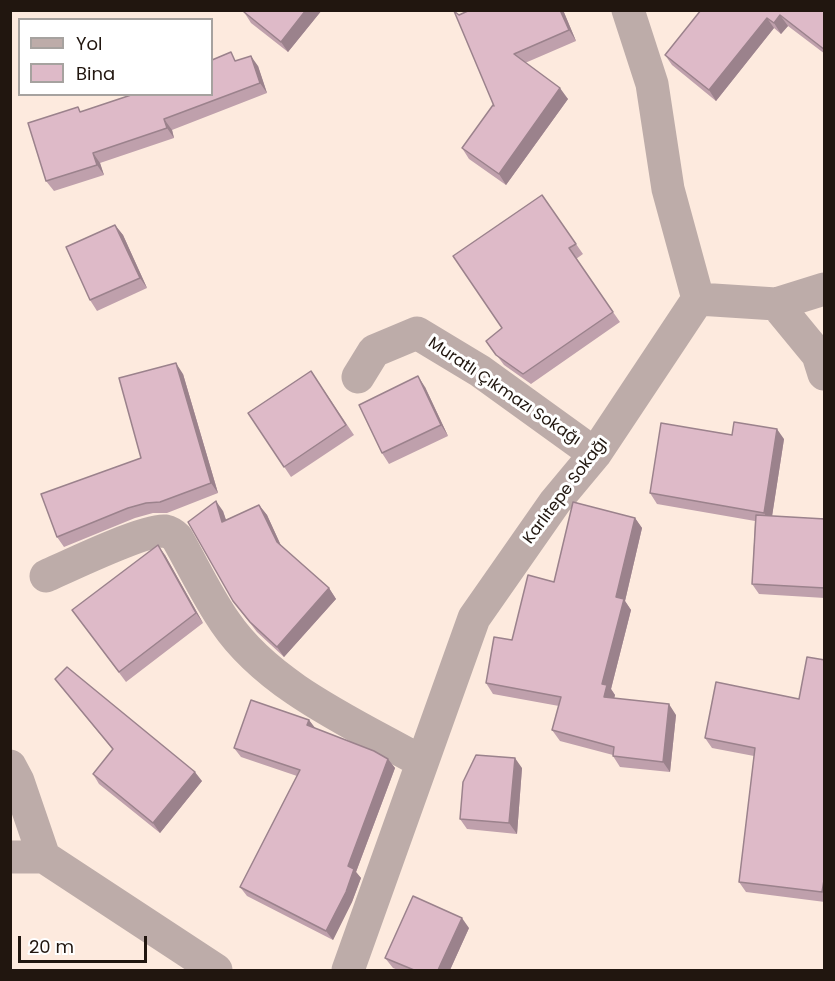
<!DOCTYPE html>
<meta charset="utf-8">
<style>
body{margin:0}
#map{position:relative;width:835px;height:981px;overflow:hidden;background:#fdeade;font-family:Poppins,sans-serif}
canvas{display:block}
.frame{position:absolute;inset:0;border:12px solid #21160f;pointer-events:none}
.legend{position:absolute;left:18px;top:18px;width:195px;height:78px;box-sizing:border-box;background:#fff;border:2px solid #a6a29f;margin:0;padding:8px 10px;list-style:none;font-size:18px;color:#21160f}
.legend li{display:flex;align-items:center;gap:12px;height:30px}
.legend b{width:30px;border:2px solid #a6a29f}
.scale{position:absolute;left:18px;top:936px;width:129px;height:27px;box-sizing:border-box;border:3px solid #21160f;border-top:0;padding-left:8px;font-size:18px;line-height:21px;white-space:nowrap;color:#21160f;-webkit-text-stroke:4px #fff;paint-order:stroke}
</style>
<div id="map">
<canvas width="835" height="981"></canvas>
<div class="frame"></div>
<ul class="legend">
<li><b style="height:8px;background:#bdaca9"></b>Yol</li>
<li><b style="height:16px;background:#debac8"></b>Bina</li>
</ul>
<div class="scale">20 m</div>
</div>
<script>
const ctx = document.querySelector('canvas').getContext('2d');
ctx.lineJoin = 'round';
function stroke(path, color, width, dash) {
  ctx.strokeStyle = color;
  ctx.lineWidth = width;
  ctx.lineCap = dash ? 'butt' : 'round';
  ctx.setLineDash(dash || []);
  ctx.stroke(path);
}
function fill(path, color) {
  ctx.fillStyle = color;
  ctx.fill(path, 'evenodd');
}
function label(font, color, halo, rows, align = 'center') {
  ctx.font = font + ' Poppins,sans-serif';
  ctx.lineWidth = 6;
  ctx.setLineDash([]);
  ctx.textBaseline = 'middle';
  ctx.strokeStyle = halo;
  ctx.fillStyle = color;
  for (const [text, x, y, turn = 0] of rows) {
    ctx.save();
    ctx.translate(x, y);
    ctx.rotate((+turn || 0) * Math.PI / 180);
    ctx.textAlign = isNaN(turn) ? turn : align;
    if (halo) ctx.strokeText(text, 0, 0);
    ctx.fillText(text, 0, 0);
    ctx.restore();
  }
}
stroke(new Path2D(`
 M 698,299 L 776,304 L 824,289
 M 776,304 L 818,355 L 824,374
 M 358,377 L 374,351 L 417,333 L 480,371 L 595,454
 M 46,576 C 68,566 145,529 165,531 C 170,532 174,535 177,538 C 193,566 207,596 225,622 C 269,687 355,724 422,762
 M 10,766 L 18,781 L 44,857
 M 10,857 L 44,857 L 216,970
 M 348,970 L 474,618 L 555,502 L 595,454 L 698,299 L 668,189 L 652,84 L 628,10`), '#bdaca9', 33);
fill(new Path2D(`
 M 322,10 L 288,52 L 251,23 L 244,12 Z
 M 470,10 L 563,10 L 576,41 L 525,63 L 568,99 L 506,185 L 469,159 L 462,148 L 494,106 Z
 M 701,10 L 825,10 L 825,54 L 788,26 L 781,34 L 774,28 L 716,101 L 672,65 L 665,55 Z
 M 237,61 L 258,66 L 267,93 L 172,130 L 174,138 L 100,163 L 104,175 L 54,191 L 46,181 L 82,112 Z
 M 542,195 L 583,254 L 576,259 L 620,322 L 531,384 L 504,365 L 486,341 L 502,328 Z
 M 115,225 L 123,235 L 147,288 L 97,311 L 90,300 Z
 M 311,371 L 354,435 L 291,477 L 248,413 Z
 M 183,374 L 218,493 L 167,513 L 153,513 L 135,518 L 64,547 L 57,537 L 141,458 Z
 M 425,387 L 448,436 L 389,464 L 382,453 Z
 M 732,435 L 784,439 L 772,516 L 825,519 L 825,598 L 759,594 L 752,584 L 755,521 L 657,504 L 650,493 Z
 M 259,505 L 267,515 L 281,546 L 329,588 L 336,599 L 284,657 L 257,632 L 233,601 L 223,511 L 226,520 Z
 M 635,518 L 642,528 L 625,601 L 631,610 L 611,689 L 615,695 L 614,698 L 676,715 L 670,772 L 620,767 L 613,756 L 613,755 L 560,741 L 552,730 L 559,706 L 493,694 L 486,683 L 512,640 L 554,582 Z
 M 165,555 L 203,623 L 126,682 L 72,610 Z
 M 825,660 L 825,902 L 746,892 L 739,882 L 754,756 L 712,748 L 705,738 L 799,699 Z
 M 55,679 L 202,781 L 160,833 L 99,784 L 93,774 L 113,750 L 62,688 Z
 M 309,720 L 315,729 L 388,759 L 395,768 L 356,872 L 361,878 L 352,902 L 333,940 L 247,896 L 240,887 L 297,776 L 241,757 L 234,748 Z
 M 522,768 L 517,834 L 467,829 L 460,819 Z
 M 469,928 L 450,970 L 398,970 L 393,968 L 385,958 Z`), '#bfa0ac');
fill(new Path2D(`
 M 306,10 L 322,10 L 288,52 L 281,42 Z
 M 560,10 L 563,10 L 576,41 L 569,30 Z
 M 780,15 L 788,26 L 781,34 L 774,23 Z
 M 767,18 L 774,28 L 716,101 L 709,90 Z
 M 251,56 L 258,66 L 267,93 L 260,83 Z
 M 560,88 L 568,99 L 506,185 L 499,174 Z
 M 164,119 L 172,130 L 174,138 L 167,128 Z
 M 93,153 L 100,163 L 104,175 L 97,165 Z
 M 115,225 L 123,235 L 147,288 L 140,278 Z
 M 176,363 L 183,374 L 218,493 L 211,483 Z
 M 418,376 L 425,387 L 448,436 L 441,425 Z
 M 777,429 L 784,439 L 771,523 L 764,513 Z
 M 216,501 L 223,511 L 230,532 L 222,522 Z
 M 259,505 L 267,515 L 284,552 L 277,542 Z
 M 635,518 L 642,528 L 625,601 L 631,610 L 611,689 L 615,695 L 612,707 L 604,697 L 602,684 L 616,597 Z
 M 158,545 L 165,555 L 203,623 L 196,613 Z
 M 329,588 L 336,599 L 284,657 L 277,647 Z
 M 669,704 L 676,715 L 670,772 L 663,762 Z
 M 309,720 L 316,729 L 307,725 Z
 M 515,758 L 522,768 L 517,834 L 509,823 Z
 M 388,759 L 395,768 L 356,872 L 361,878 L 352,902 L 333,940 L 326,931 L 348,866 Z
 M 195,772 L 202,781 L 160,833 L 153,823 Z
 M 825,874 L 825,895 L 822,892 Z
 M 462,918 L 469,928 L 450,970 L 438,970 Z`), '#9b828c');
const building = new Path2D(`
 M 246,10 L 306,10 L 281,42 L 244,12 Z
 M 470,10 L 560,10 L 569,30 L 514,54 L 560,88 L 499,174 L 462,148 L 493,105 L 494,106 L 454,11 L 459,15 Z
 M 701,10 L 825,10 L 825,50 L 780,15 L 774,23 L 767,18 L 709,90 L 665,55 Z
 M 231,52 L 235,61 L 251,56 L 260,83 L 164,119 L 167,128 L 93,153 L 97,165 L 46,181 L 28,123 L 78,107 L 80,112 L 134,94 L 212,94 L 212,60 Z
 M 542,195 L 576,244 L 569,248 L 613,312 L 523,374 L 496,355 L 486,341 L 502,328 L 453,256 Z
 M 115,225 L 140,278 L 90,300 L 66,247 Z
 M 176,363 L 211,483 L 160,502 L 146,503 L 128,508 L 57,537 L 41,494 L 141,458 L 119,378 Z
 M 311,371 L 346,425 L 284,467 L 248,413 Z
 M 418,376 L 441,425 L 382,453 L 359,405 Z
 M 734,422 L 777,429 L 764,513 L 650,493 L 661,423 L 732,435 Z
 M 216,501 L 222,522 L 259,505 L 277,542 L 329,588 L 277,647 L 250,622 L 233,601 L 188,522 Z
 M 573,502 L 635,518 L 616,597 L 624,599 L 602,684 L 607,685 L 604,697 L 669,704 L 663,762 L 613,756 L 614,747 L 552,730 L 561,697 L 486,683 L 494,637 L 512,640 L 528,575 L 554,582 Z
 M 756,515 L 825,519 L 825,588 L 752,584 Z
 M 158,545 L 196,613 L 119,672 L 72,610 Z
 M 807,657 L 825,660 L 825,874 L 822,892 L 739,882 L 755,748 L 705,738 L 716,682 L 799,699 Z
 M 67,667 L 195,772 L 153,823 L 93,774 L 113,749 L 55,679 Z
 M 251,700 L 309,720 L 307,725 L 374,751 L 388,759 L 348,866 L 354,869 L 346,892 L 326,931 L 240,887 L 300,770 L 234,748 Z
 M 476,755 L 515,758 L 509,823 L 460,819 L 463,782 Z
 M 413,896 L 462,918 L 438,970 L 414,970 L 385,958 Z`);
fill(building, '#debac8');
stroke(building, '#9b828c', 1.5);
label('16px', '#21160f', '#fff', [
 ["Muratlı Çıkmazı Sokağı",504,392,34],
 ["Karlıtepe Sokağı",566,491,-53]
]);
</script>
